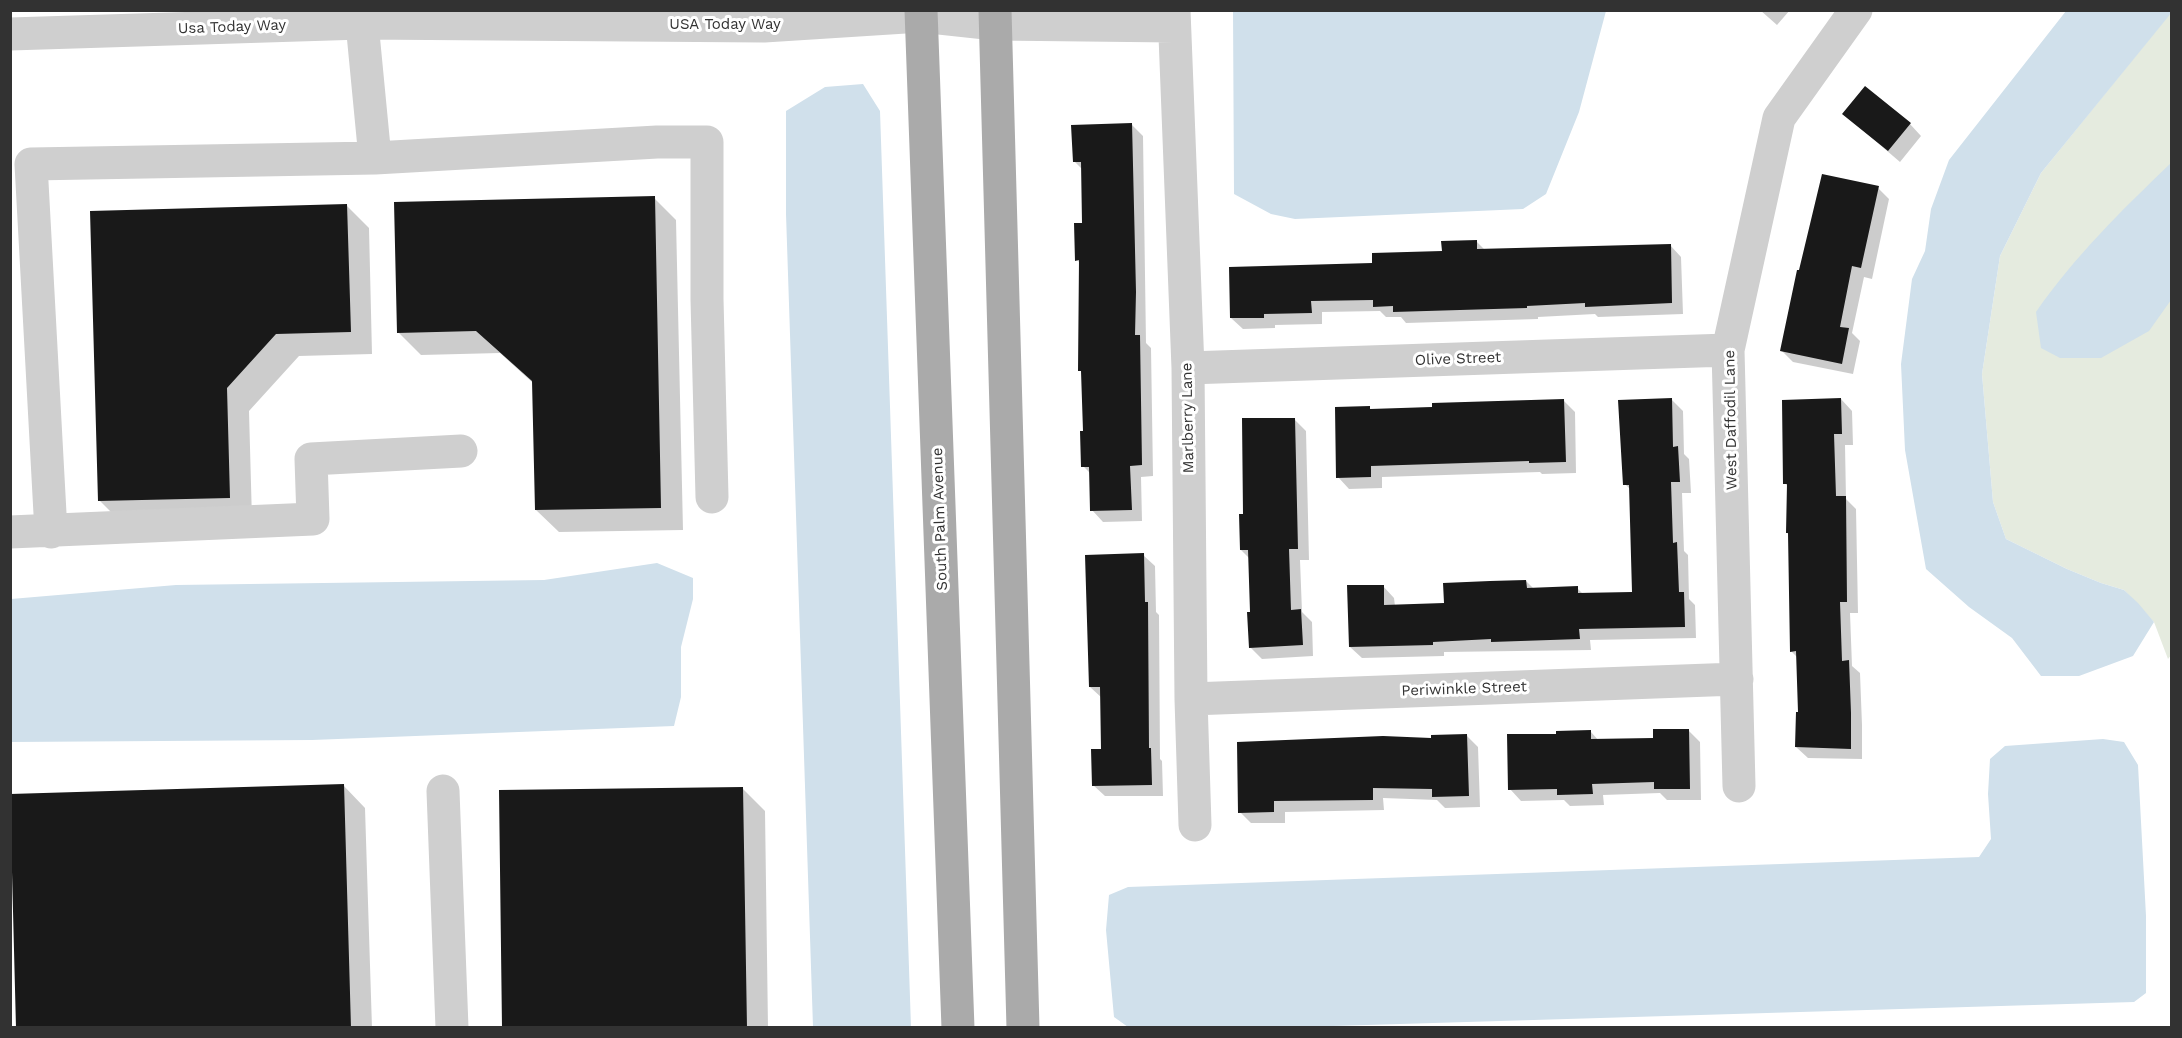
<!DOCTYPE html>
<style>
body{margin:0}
#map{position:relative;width:2182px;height:1038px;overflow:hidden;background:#fff;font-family:"Work Sans",sans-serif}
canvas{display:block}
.frame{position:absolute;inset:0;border:12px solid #323232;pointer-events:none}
</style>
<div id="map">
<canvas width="2182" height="1038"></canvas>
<div class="frame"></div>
</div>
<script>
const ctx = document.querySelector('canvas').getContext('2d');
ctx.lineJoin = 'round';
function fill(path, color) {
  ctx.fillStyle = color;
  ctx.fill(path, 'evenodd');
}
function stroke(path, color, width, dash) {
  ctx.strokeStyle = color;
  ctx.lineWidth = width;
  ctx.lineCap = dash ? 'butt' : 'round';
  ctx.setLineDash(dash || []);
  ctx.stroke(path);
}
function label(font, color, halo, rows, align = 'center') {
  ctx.font = font + ' "Work Sans",sans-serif';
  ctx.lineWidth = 6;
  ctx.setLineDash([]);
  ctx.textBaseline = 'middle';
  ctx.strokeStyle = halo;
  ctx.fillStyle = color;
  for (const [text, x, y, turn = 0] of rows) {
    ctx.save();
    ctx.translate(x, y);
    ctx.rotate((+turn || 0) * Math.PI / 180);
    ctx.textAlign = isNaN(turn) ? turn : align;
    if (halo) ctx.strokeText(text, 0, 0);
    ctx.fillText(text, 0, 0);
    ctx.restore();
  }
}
fill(new Path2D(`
 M 2171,12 L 2172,654 L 2168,659 L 2154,622 L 2124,590 L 2101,583 L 2067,569 L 2006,539 L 1993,502 L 1982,374 L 2000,256 L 2041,173 Z`), '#e5ebdf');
fill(new Path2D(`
 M 1233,11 L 1233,10 L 1606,11 L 1579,112 L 1546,194 L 1523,209 L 1295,219 L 1271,214 L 1234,194 Z
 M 2066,11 L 2171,10 L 2172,12 L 2041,173 L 2000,256 L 1982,374 L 1993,502 L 2006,539 L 2067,569 L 2101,583 L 2124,590 L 2138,603 L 2154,622 L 2133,656 L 2079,676 L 2041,676 L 2012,638 L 1969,607 L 1926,569 L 1905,450 L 1901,364 L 1912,279 L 1925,251 L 1931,209 L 1949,160 Z
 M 863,84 L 880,111 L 911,1027 L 813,1027 L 786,214 L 786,111 L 825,87 Z
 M 2171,163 L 2171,300 L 2149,331 L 2101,358 L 2060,358 L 2041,348 L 2036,312 C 2075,256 2122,210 2171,163 Z
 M 657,563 L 693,578 L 693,599 L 681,647 L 681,697 L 674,726 L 312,740 L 11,742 L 11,599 L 176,585 L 544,580 Z
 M 2103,739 L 2124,742 L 2138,765 L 2146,916 L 2146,993 L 2134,1002 L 1300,1027 L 1128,1027 L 1114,1017 L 1106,930 L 1109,895 L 1128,887 L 1979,857 L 1991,839 L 1988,794 L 1990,759 L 2005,746 Z`), '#d0e0eb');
fill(new Path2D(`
 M 1760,10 L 1790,10 L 1777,25 Z
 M 1844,114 L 1910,124 L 1921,136 L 1900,162 Z
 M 1132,125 L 1143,136 L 1146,343 L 1151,348 L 1153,476 L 1141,477 L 1142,521 L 1103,522 L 1092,510 L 1091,474 L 1083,466 L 1085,432 L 1083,373 L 1080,370 L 1081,264 L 1077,260 L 1083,224 L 1083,170 L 1074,161 Z
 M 1878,188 L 1889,199 L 1872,279 L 1864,277 L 1852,333 L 1860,341 L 1853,374 L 1793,362 L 1782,351 Z
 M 654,198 L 676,220 L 683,530 L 559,532 L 536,510 L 533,383 L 500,353 L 421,355 L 399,333 Z
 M 346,205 L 369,228 L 372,354 L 299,356 L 249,411 L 252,520 L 122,523 L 99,500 Z
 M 1477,242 L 1486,251 L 1670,245 L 1681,257 L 1683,314 L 1598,317 L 1595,314 L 1538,317 L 1538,319 L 1406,323 L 1401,317 L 1386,317 L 1380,311 L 1322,312 L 1322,324 L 1275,325 L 1275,328 L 1243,329 L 1231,318 L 1374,264 L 1443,253 Z
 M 1671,399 L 1683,411 L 1684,454 L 1689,459 L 1691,493 L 1682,493 L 1684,551 L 1688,555 L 1689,599 L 1695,605 L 1696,638 L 1590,640 L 1591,650 L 1444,652 L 1444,656 L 1362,658 L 1350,647 L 1383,586 L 1394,598 L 1395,606 L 1446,605 L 1526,581 L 1534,589 L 1577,588 L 1584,595 L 1634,594 L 1631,490 L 1625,484 Z
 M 1841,399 L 1852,411 L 1853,445 L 1845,445 L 1846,499 L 1856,509 L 1858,613 L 1850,613 L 1852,666 L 1860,673 L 1862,725 L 1862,759 L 1808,758 L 1796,747 L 1799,713 L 1797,657 L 1791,651 L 1790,535 L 1787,533 L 1788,487 L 1785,483 Z
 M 1564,401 L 1575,412 L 1576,473 L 1542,474 L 1540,472 L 1382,477 L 1382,488 L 1349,489 L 1338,477 L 1369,408 L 1372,410 Z
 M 1294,419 L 1306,431 L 1309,560 L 1300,560 L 1302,612 L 1312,622 L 1313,656 L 1262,659 L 1250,647 L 1251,613 L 1249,558 L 1241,550 L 1244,515 Z
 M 1143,555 L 1155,566 L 1156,612 L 1159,615 L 1160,759 L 1162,761 L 1163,796 L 1105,796 L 1093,785 L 1103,750 L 1102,698 L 1090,687 Z
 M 1688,730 L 1700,742 L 1701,800 L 1667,800 L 1660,793 L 1603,795 L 1604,805 L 1570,806 L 1564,800 L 1521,801 L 1510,789 L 1557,735 L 1591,732 L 1599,741 L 1655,739 Z
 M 1467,736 L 1478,747 L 1480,807 L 1445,808 L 1437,800 L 1383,798 L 1384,810 L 1285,812 L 1285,823 L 1251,823 L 1240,812 L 1433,739 Z
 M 343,785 L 365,808 L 372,1028 L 17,1028 Z
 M 743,789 L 765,811 L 768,1028 L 504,1028 Z`), '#0003');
fill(new Path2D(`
 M 1865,86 L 1911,123 L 1888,151 L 1842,114 Z
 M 1132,123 L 1136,292 L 1135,335 L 1140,335 L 1142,465 L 1130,466 L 1132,510 L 1090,511 L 1089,467 L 1081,467 L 1080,431 L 1083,431 L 1081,371 L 1078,371 L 1079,260 L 1075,261 L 1074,223 L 1082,223 L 1081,162 L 1073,162 L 1071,125 Z
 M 1822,174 L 1879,186 L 1861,268 L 1852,266 L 1840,327 L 1849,328 L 1842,364 L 1780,351 L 1797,270 L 1799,270 Z
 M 655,196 L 661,508 L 535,510 L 532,381 L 476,331 L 397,333 L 394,202 Z
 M 347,204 L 351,332 L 276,334 L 227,388 L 230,498 L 98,501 L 90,211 Z
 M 1477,240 L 1477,249 L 1671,244 L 1672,303 L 1585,307 L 1585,303 L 1527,306 L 1527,308 L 1393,312 L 1393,306 L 1373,307 L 1373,300 L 1311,301 L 1312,313 L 1264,314 L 1264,318 L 1230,318 L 1229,267 L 1372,263 L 1372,253 L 1442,251 L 1441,241 Z
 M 1672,398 L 1673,447 L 1678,446 L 1680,482 L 1671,482 L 1673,543 L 1677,542 L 1679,592 L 1684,592 L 1685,627 L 1579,629 L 1580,639 L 1491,642 L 1491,639 L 1433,642 L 1433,645 L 1349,647 L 1347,585 L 1384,585 L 1384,605 L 1444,603 L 1443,583 L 1490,581 L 1526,580 L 1527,588 L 1578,586 L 1578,593 L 1632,592 L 1629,485 L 1623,485 L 1618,400 Z
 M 1841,398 L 1842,434 L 1834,434 L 1836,496 L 1846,496 L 1847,602 L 1840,602 L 1842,661 L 1849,660 L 1851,713 L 1851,749 L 1795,747 L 1796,712 L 1798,712 L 1796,651 L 1790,652 L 1788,533 L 1786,533 L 1787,484 L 1783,484 L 1782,400 Z
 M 1564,399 L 1566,462 L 1529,463 L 1529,461 L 1371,466 L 1371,477 L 1336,478 L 1335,407 L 1370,406 L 1370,409 L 1432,407 L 1432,403 Z
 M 1242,418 L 1295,418 L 1298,549 L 1289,549 L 1291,610 L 1301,609 L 1303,645 L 1249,648 L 1247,612 L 1250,612 L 1248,550 L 1240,550 L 1239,514 L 1243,514 Z
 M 1144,553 L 1145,602 L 1148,602 L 1149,748 L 1151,748 L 1152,785 L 1092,786 L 1091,749 L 1101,749 L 1100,687 L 1089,687 L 1085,555 Z
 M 1653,729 L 1689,729 L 1690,789 L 1654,789 L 1654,782 L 1592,784 L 1593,794 L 1557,795 L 1557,789 L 1508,790 L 1507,734 L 1556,734 L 1556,731 L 1591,730 L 1591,739 L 1653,738 Z
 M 1467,734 L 1469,796 L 1432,797 L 1432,789 L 1373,788 L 1373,800 L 1274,801 L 1274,812 L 1238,813 L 1237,742 L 1383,736 L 1431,738 L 1431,735 Z
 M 344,784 L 351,1028 L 16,1028 L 10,794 Z
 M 743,787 L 747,1028 L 502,1028 L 499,790 Z`), '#191919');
stroke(new Path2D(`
 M 355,10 L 362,23 L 375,158 L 657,142 L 707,142 L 707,299 L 712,497
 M 1174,10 L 1188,368 L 1191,699 L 1195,825
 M 10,34 L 362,23 L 764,26 L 921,16 L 995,24 L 1174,26
 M 1188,368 L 1728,350
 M 10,532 L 313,519 L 311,459 L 461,451
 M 51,532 L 31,164 L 375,158
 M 1191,699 L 1737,679
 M 1739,786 L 1728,350 L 1779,118 L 1856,10
 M 443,791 L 452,1028`), '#cfcfcf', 33);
stroke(new Path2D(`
 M 921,10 L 958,1028
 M 995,10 L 1023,1028`), '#aaa', 33);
label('15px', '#323232', '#fff', [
 ["USA Today Way",725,25],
 ["Usa Today Way",232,27,-2],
 ["Olive Street",1458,359,-2],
 ["Marlberry Lane",1188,418,-91],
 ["West Daffodil Lane",1731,420,-91],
 ["South Palm Avenue",940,519,-92],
 ["Periwinkle Street",1464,689,-2]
]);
</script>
